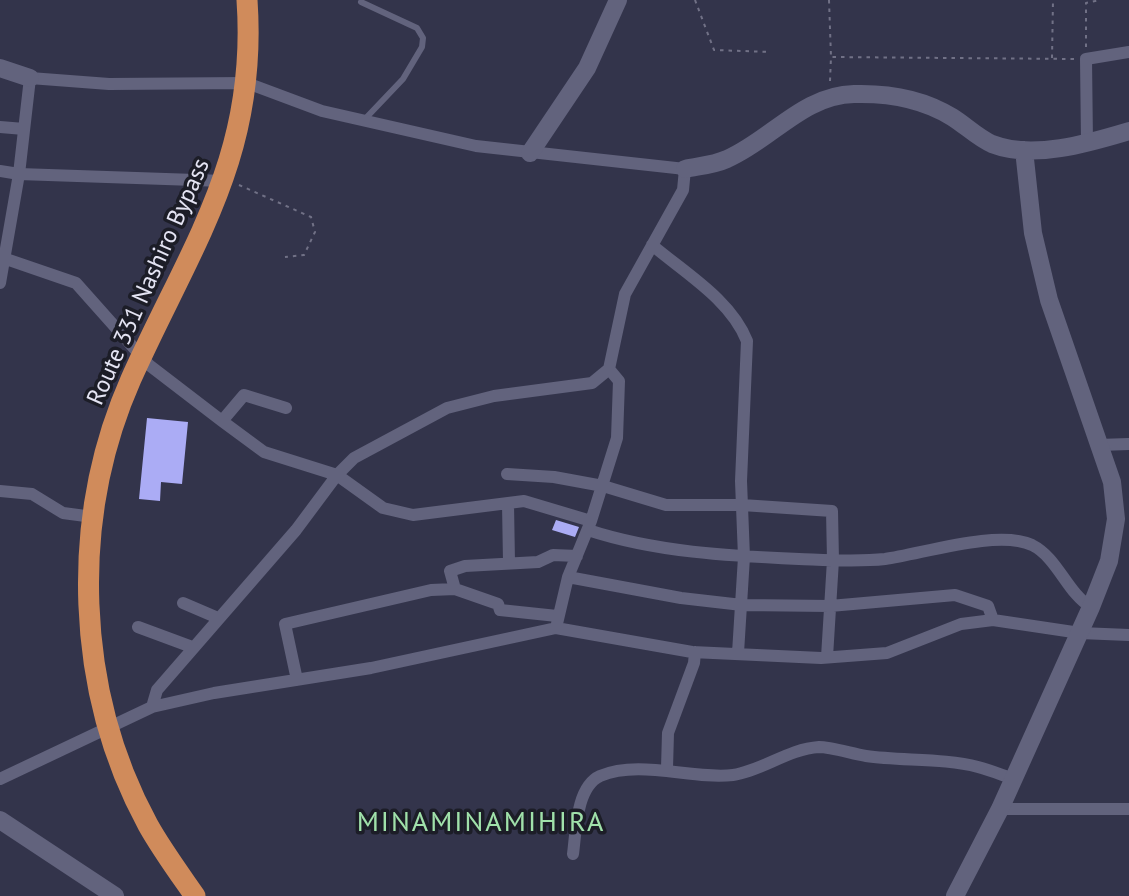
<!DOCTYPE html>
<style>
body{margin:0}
canvas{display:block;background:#33344b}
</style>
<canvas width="1129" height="896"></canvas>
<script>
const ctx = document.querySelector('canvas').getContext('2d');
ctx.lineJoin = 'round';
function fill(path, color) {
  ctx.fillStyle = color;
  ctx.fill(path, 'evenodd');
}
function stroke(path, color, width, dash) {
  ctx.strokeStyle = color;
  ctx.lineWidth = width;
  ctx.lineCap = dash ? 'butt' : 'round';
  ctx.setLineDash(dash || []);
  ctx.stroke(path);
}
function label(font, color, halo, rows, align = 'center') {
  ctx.font = font + ' "PT Sans",sans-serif';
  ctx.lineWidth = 7;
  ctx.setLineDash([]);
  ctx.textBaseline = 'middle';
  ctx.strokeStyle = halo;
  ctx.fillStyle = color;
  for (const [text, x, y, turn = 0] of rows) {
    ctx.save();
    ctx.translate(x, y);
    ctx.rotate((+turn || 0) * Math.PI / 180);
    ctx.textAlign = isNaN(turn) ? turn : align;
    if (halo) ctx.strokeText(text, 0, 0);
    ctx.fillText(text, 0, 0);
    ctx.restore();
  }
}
fill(new Path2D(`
 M 147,418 L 188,422 L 182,484 L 161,482 L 160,501 L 139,499 Z
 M 556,520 L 579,527 L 575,537 L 552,530 Z`), '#abacf5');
stroke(new Path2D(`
 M 695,0 L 714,50 L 771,52
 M 829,0 L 831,57
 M 1086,47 L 1086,3 L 1100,0
 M 1052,58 L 1053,0
 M 830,81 L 831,57 L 1074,59
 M 239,185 L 311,217 L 315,232 L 304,255 L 285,257`), '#717186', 2, [3.5, 5]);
stroke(new Path2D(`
 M 361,2 L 417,28 L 423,38 L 422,47 L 403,79 L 364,120`), '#62637d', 6);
stroke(new Path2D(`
 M 0,127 L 24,129
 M 1087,143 L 1086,59 L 1129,52
 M 0,171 L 19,174 L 224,181
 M 652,245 C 685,273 731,300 747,341 L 741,481 L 744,557 L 738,653
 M 0,257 L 76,283 L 149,365 L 222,421 L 264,452 L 337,475 L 383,508 L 413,515 L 524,501 L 591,521
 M 0,283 L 19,174 L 30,78 L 109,84 L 247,83 L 322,111 L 476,146 L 685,169 L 683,190 L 625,294 L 609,369 L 592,383 L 494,396 L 447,408 L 354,458 L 337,475 L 296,530 L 157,690 L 152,707
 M 222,421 L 244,395 L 286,408
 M 1099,445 L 1129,444
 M 507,474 L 554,477 L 603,486 L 666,505 L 742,505 L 832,511 L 833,560 L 827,657
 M 0,491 L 32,494 L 63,513 L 93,517
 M 508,504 L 509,562
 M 588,530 C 655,552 729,556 799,559 C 827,560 857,562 885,559 C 922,554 998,529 1032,545 C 1058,558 1067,593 1091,607
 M 568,577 L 681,598 L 742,605 L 830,606 L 955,595 L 988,606 L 993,620
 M 183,603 L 218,618
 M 557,616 L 500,610 L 498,604 L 455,589 L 450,571 L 465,566 L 538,562 L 553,555 L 577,556
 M 138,627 L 192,647
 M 556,628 L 568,577 L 591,521 L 617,438 L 619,381 L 609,369
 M 297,680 L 285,624 L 431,590 L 455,589
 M 667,768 L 668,733 L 694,663 L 695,652
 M 0,779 L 152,707 L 214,693 L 371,668 L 556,628 L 692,652 L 821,658 L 887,653 L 961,624 L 993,620 L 1080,633 L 1129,635
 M 1000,809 L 1129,809
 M 573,854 C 576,832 576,787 600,776 C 640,759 692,780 733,775 C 762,771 788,749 819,747 C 831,747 853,754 866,756 C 901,761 945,758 978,767 C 990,770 1002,775 1014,779`), '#62637d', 12);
stroke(new Path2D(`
 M 0,68 L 30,78
 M 530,153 L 587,68 L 618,0
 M 685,169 C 699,166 714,165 727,159 C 771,140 803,95 854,94 C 888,93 923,99 952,117 C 965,125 978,138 992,144 C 1033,160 1089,143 1129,131
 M 0,820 L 115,896
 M 955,896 L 1000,809 L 1091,607 L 1109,561 L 1116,519 L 1112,482 L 1049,300 L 1033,233 L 1024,150`), '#62637d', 18);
stroke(new Path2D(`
 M 195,896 C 179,873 162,850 148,825 C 75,691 69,519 131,379 C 191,245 258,157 247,0`), '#d08b5b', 21);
label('24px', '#e4e4f3', '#1c1d27', [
 ["Route 331 Nashiro Bypass",149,282,-66]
]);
ctx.letterSpacing = '2px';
label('28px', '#a0e1aa', '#1c1d27', [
 ["MINAMINAMIHIRA",481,823]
]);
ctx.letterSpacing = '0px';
</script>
